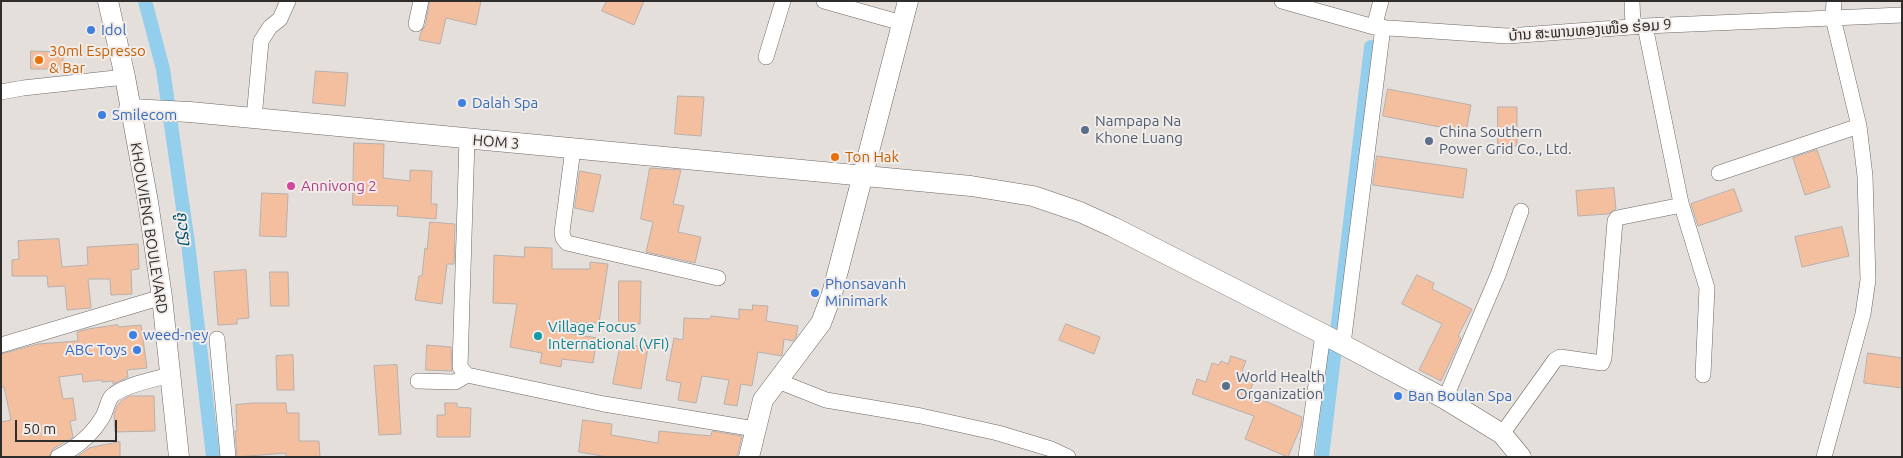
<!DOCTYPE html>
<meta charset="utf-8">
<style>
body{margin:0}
#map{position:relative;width:1903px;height:458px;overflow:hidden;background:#e5dfdb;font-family:Ubuntu,sans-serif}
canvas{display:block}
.frame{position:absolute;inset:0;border:2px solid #2f2d2c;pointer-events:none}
.scale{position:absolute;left:15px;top:420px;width:102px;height:22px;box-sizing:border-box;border:2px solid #2f2d2c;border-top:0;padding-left:6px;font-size:15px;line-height:18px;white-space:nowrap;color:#2f2d2c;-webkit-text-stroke:4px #f2ece9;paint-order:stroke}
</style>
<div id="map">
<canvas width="1903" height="458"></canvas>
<div class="frame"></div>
<div class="scale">50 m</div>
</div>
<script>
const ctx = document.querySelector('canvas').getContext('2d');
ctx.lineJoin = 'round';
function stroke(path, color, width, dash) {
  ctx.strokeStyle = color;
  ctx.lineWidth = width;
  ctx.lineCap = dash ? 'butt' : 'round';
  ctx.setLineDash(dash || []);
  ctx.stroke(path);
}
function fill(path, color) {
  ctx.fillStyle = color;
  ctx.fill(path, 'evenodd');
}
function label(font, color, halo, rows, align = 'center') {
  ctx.font = font + ' Ubuntu,"Noto Sans Lao",sans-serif';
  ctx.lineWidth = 4;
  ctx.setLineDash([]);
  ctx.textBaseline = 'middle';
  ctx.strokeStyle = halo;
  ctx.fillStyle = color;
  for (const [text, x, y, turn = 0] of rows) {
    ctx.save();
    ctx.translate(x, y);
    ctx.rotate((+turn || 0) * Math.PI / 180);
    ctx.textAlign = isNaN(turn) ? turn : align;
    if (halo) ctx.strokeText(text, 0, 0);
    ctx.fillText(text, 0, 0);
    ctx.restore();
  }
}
stroke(new Path2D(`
 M 145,1 L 163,69 L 188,243 L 213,457
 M 1322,457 L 1371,47`), '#94ceed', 14);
const building = new Path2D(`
 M 430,1 L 481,1 L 476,25 L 446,18 L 440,44 L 419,40 L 421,32 L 425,26 Z
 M 607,1 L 644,1 L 634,25 L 602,11 Z
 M 31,51 L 63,52 L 63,69 L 31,69 Z
 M 316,71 L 348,73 L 345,106 L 313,103 Z
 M 1388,89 L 1471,105 L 1466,132 L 1383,116 Z
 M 678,96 L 704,97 L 701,136 L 675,134 Z
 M 1498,107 L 1517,107 L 1517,146 L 1498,146 Z
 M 354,143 L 384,144 L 383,178 L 410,181 L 410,170 L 432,171 L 431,204 L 437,204 L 436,219 L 397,216 L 398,206 L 353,205 Z
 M 1817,150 L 1830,187 L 1805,195 L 1793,158 Z
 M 1377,156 L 1467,169 L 1463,198 L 1373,185 Z
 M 650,168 L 681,170 L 673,204 L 684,206 L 678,232 L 701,237 L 695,263 L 646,252 L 653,222 L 641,219 Z
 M 580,171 L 601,175 L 593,212 L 575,208 Z
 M 1614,188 L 1616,209 L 1608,214 L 1578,216 L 1576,191 Z
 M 1734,189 L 1742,211 L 1698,226 L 1691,204 Z
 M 262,193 L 288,194 L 286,237 L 260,236 Z
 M 430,222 L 455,224 L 454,264 L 447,264 L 442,304 L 415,300 L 419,276 L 422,276 L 425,248 L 427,249 Z
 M 1842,227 L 1849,256 L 1802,267 L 1795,237 Z
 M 59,239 L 62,267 L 88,265 L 87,247 L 138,244 L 139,269 L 131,270 L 132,294 L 111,295 L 110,279 L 88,279 L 91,308 L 67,310 L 65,286 L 48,287 L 47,276 L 12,276 L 12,260 L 19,259 L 18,241 Z
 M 525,247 L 552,248 L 552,269 L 590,269 L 590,262 L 608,264 L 599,323 L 556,322 L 555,331 L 597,338 L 593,363 L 562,359 L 561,367 L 540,363 L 542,353 L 510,347 L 517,304 L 493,303 L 494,255 L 524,257 Z
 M 246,270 L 249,318 L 237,319 L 237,324 L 218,325 L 214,272 Z
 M 270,272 L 288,272 L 289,306 L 271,306 Z
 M 1417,275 L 1434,283 L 1432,289 L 1472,309 L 1458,336 L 1461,338 L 1441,381 L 1419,370 L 1442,324 L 1402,304 Z
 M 619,281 L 641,281 L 640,324 L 619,323 Z
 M 753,305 L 768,306 L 766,321 L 798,326 L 796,337 L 793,341 L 784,339 L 782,356 L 758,352 L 752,386 L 741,384 L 737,406 L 724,404 L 729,380 L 702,376 L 696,403 L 678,400 L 681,383 L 666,380 L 674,338 L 683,340 L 684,318 L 710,319 L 711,316 L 739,319 L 739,309 L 752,310 Z
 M 1066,324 L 1100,337 L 1094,354 L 1059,340 Z
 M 118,325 L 119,327 L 141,325 L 147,368 L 127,370 L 128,377 L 113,384 L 113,381 L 102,382 L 102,380 L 83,382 L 82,374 L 59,377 L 63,399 L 73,398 L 76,420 L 70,421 L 73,437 L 53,449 L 49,457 L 1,457 L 1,422 L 11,420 L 4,387 L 1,387 L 1,354 L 38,344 L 78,341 L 77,332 L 88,329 Z
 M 621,343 L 648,348 L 641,389 L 613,384 Z
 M 427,345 L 451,347 L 452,371 L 426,370 Z
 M 1868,353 L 1902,358 L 1902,388 L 1864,383 Z
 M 293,355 L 294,390 L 277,390 L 276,356 Z
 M 1231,356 L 1246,361 L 1242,371 L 1247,373 L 1246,377 L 1254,380 L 1249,394 L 1302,417 L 1301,426 L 1288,457 L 1245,439 L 1254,416 L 1192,394 L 1197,379 L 1206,382 L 1212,363 L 1219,365 L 1221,361 L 1228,364 Z
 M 397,365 L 401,434 L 379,435 L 374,366 Z
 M 130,396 L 154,396 L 155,431 L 115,432 L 114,414 L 117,406 L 121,401 Z
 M 252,403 L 286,403 L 287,413 L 299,413 L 299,441 L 319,441 L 320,457 L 286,457 L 286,453 L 237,457 L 235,431 L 237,431 L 236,405 Z
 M 445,403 L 457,403 L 457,407 L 471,408 L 470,437 L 437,437 L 437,415 L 445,415 Z
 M 583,420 L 612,424 L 611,435 L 658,443 L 659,431 L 711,436 L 712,431 L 742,436 L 737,457 L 608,457 L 579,452 Z
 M 120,442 L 120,457 L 77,457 L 89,448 Z`);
fill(building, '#f3bf9f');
stroke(building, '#b6b0ad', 1);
const minor = new Path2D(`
 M 824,1 L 902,23
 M 1282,1 L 1374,27 L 1507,36 L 1645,26 L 1902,15
 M 1632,1 L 1633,27
 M 416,24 L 421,1
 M 1374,27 L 1381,1
 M 766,57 L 783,1
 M 1,92 L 23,88 L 125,77
 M 254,118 L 261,41 L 270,27 L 280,19 L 288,1
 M 467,139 L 460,367 L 467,375 L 604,404 L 755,429
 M 573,149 L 562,232 L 563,238 L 567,243 L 718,278
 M 1719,173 L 1859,126
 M 1681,203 L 1707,288 L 1703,375
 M 217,339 L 228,457
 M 1343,344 L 1383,27
 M 1,345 L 162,297
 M 418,381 L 455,382 L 467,375
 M 778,381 L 826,400 L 921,416 L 998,433 L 1051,449 L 1068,457
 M 1445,399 L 1498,275 L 1521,211
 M 1502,434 L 1555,360 L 1560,357 L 1602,363 L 1604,358 L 1615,221 L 1617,218 L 1677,206 L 1681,203 L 1645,26
 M 58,457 C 76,448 91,436 102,418 C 106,412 107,403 111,397 C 120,386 156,379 170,375
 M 1306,457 L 1323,334
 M 1824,457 L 1863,314 L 1868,280 L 1865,176 L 1859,126 L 1833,18 L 1834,1`);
const tertiary = new Path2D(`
 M 108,1 L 125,77 L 148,202 L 162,297 L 179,457
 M 129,109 L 190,112 L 971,186 L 1033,196 L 1080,212 L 1113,227 L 1323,334 L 1445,399 L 1502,434 L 1521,457
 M 749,457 L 763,400 L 821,323 L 832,294 L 908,1`);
stroke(minor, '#6d6865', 16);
stroke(tertiary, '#6d6865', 21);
stroke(minor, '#fff', 15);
stroke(tertiary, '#fff', 20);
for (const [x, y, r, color] of [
 [91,30,5,"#3f7fe0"],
 [39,60,5,"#e8710a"],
 [462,103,5,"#3f7fe0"],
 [102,115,5,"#3f7fe0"],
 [1085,130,5,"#5c6f8a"],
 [1429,141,5,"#5c6f8a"],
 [835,157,5,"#e8710a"],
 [291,186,5,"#d1479c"],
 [815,293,5,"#3f7fe0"],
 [133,335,5,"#3f7fe0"],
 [538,336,5,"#0f9aa8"],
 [137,350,5,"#3f7fe0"],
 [1226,386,5,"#5c6f8a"],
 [1398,396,5,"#3f7fe0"]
]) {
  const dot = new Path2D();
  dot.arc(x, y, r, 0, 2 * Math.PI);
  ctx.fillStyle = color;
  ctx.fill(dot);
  stroke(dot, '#f2ece9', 2);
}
label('15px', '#366cbe', '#f2ece9', [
 ["Idol",101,30],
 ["Dalah Spa",472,103],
 ["Smilecom",112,115],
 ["Phonsavanh",825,284],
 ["Minimark",825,301],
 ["weed-ney",143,335],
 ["ABC Toys",127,350,"right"],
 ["Ban Boulan Spa",1408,396]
], 'left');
label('15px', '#2f2d2c', '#f2ece9', [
 ["ບ້ານ ສະພານທອງເໜືອ ຮ່ອມ 9",1590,30,-4],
 ["HOM 3",496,142,5],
 ["KHOUVIENG BOULEVARD",149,228,81]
]);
label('15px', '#c56008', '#f2ece9', [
 ["30ml Espresso",49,51],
 ["& Bar",49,68],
 ["Ton Hak",845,157]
], 'left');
label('15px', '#4e5e75', '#f2ece9', [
 ["Nampapa Na",1095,121],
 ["Khone Luang",1095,138],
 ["China Southern",1439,132],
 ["Power Grid Co., Ltd.",1439,149],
 ["World Health",1236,377],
 ["Organization",1236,394]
], 'left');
label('15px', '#b23c85', '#f2ece9', [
 ["Annivong 2",301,186]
], 'left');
label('15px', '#0d838f', '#f2ece9', [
 ["Village Focus",548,327],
 ["International (VFI)",548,344]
], 'left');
label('italic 16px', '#004e6c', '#f2ece9', [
 ["ຄູວຽງ",184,228,83]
]);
</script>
